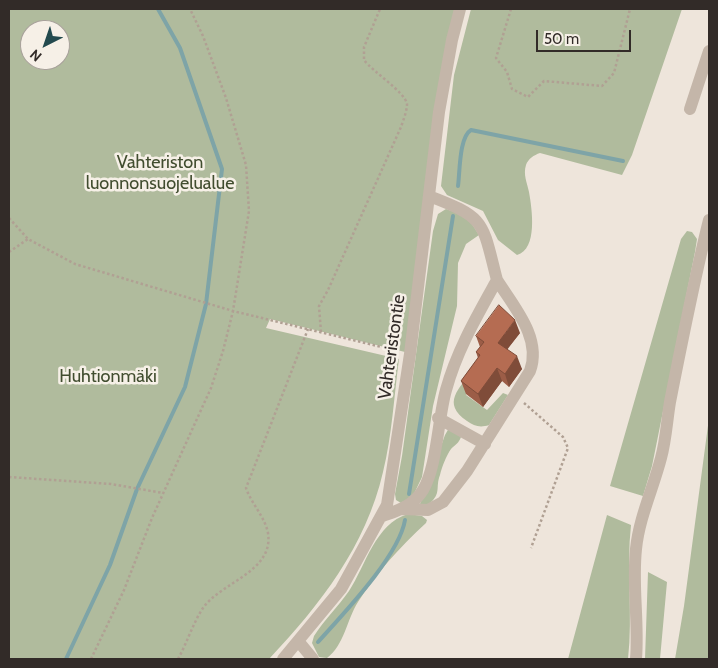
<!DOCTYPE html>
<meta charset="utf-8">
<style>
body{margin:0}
#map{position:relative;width:718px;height:668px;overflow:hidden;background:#eee5db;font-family:Cabin,sans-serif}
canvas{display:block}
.frame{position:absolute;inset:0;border:10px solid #322b28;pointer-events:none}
.north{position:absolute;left:20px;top:20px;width:50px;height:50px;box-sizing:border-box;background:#f6f0e7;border:1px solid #a8a19b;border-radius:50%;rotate:221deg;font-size:14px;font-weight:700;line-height:20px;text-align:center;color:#322b28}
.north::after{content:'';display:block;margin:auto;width:18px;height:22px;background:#234a4e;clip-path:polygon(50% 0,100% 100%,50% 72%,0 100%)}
.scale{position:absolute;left:536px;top:30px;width:95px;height:22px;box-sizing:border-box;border:2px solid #322b28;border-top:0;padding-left:6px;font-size:15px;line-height:18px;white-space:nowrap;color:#322b28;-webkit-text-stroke:4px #f6f0e7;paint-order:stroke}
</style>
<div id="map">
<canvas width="718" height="668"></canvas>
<div class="frame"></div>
<div class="north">N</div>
<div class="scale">50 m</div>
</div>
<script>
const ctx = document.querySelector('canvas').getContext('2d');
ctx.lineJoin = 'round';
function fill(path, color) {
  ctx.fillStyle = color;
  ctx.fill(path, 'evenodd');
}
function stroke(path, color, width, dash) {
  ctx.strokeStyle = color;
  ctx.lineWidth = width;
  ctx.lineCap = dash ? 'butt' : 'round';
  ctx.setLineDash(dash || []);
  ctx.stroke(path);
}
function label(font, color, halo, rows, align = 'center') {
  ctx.font = font + ' Cabin,sans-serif';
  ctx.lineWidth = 5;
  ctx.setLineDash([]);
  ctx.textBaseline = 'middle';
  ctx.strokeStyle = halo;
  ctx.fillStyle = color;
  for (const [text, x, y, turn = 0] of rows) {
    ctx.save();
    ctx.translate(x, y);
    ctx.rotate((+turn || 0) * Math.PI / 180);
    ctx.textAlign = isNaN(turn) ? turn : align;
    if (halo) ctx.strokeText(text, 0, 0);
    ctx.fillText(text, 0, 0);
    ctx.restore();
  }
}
fill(new Path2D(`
 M 9,9 L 455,9 L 405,352 L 270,319 L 266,328 L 399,359 C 394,396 392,436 383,472 C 366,546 320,605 269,659 L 9,659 ZM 30,30 L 60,30 L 60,60 L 30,60 Z
 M 471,9 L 682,9 L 632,155 L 622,175 L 540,153 C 534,155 528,159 526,165 C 523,175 527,182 529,192 C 532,209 538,249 517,255 L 498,240 L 483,211 L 447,195 L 441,186 L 454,75 Z
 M 446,209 L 467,216 L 479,235 L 466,244 L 458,263 L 457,306 L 433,406 L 422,477 L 413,496 L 401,503 L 396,500 L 395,494 L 402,456 L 433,231 L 438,214 Z
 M 687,231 L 692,232 L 697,239 L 695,252 L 652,466 L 643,496 L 610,486 L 681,239 Z
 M 473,370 L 466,395 L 487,410 L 503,393 L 508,395 L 489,425 C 480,428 474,426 467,421 C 441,403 459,389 473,370 Z
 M 709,418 L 709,659 L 675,659 L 684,606 Z
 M 449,428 L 461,437 C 459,443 455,445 451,449 C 446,456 442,467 440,475 C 435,488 442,493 429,504 L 420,504 L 445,435 Z
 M 408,514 L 422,516 L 427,520 L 426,523 C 400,547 377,572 358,602 C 347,619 344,646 327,658 L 319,657 L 312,643 L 314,636 C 324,620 338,607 349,591 C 366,565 375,524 408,514 Z
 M 607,515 L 631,525 C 626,570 633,615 628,659 L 568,659 Z
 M 648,572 L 667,582 L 660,659 L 645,659 Z`), '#b0bb9d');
stroke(new Path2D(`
 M 458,186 C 460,172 459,137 471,130 L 623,161
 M 409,494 L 453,216
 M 318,642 C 343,614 399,556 405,520
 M 66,659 L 110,565 L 137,489 L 185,387 L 206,304 L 222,169 L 180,48 L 158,9`), '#7ea4a7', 4);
stroke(new Path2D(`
 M 511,9 L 496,58 L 507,72 L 512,89 L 528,97 L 544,81 L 602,86 L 614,73 L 630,9
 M 9,218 L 28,239 L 75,264 L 233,311 L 398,351
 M 9,252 L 28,239
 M 321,332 L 319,306 L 328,290 L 401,127 C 403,121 407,111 407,104 C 405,92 373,72 364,60 L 364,47 L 380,9
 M 524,403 L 563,437 L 568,448 L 531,548
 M 9,477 L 111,484 L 163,493
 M 91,659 L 124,590 L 152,518 L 211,388 L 223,351 L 233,311 L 249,211 L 246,165 L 226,98 L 203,36 L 190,9
 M 178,659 C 187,643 193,623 203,608 C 221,582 274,572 268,533 C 265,517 251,503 246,488 L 308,329`), '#b0a093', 2.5, [2.5, 2.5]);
stroke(new Path2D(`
 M 690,109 L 709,51
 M 438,418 L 485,444
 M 402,509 L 428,510 L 443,502 L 467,471 L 530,371 C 542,338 514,307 497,280
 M 383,516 C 399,510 413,506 423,490 C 437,467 438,418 446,390 C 457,350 477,316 497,280 C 482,222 487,218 429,196
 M 299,642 L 313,659
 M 283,659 L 341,589 L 387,505 L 410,354 L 439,112 L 452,40 L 460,9
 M 636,659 C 639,622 632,586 636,549 C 639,518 653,489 661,458 C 666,440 667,420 670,402 C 682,341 694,280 709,220`), '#c4b6a9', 12);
fill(new Path2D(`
 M 520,333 L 507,349 L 522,369 L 509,387 L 502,381 L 483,407 L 466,394 L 461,381 L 478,358 L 476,352 L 480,347 L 476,336 Z`), '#9c5d47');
fill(new Path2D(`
 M 515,320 L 520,333 L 503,355 L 498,343 Z
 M 517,356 L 522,369 L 509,387 L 505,374 Z
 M 497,368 L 502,381 L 483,407 L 478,394 Z`), '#7f4c39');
const building = new Path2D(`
 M 499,305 L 515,320 L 498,343 L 517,356 L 505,374 L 497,368 L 478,394 L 461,381 L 480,355 L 476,352 L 484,342 L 476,336 Z`);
fill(building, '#b56c52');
stroke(building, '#7f4c39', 1);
label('18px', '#414d2f', '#f6f0e7', [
 ["Vahteriston",160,163],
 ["luonnonsuojelualue",160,184],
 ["Huhtionmäki",108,377]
]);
label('18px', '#322b28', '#f6f0e7', [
 ["Vahteristontie",392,347,-82]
]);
</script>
